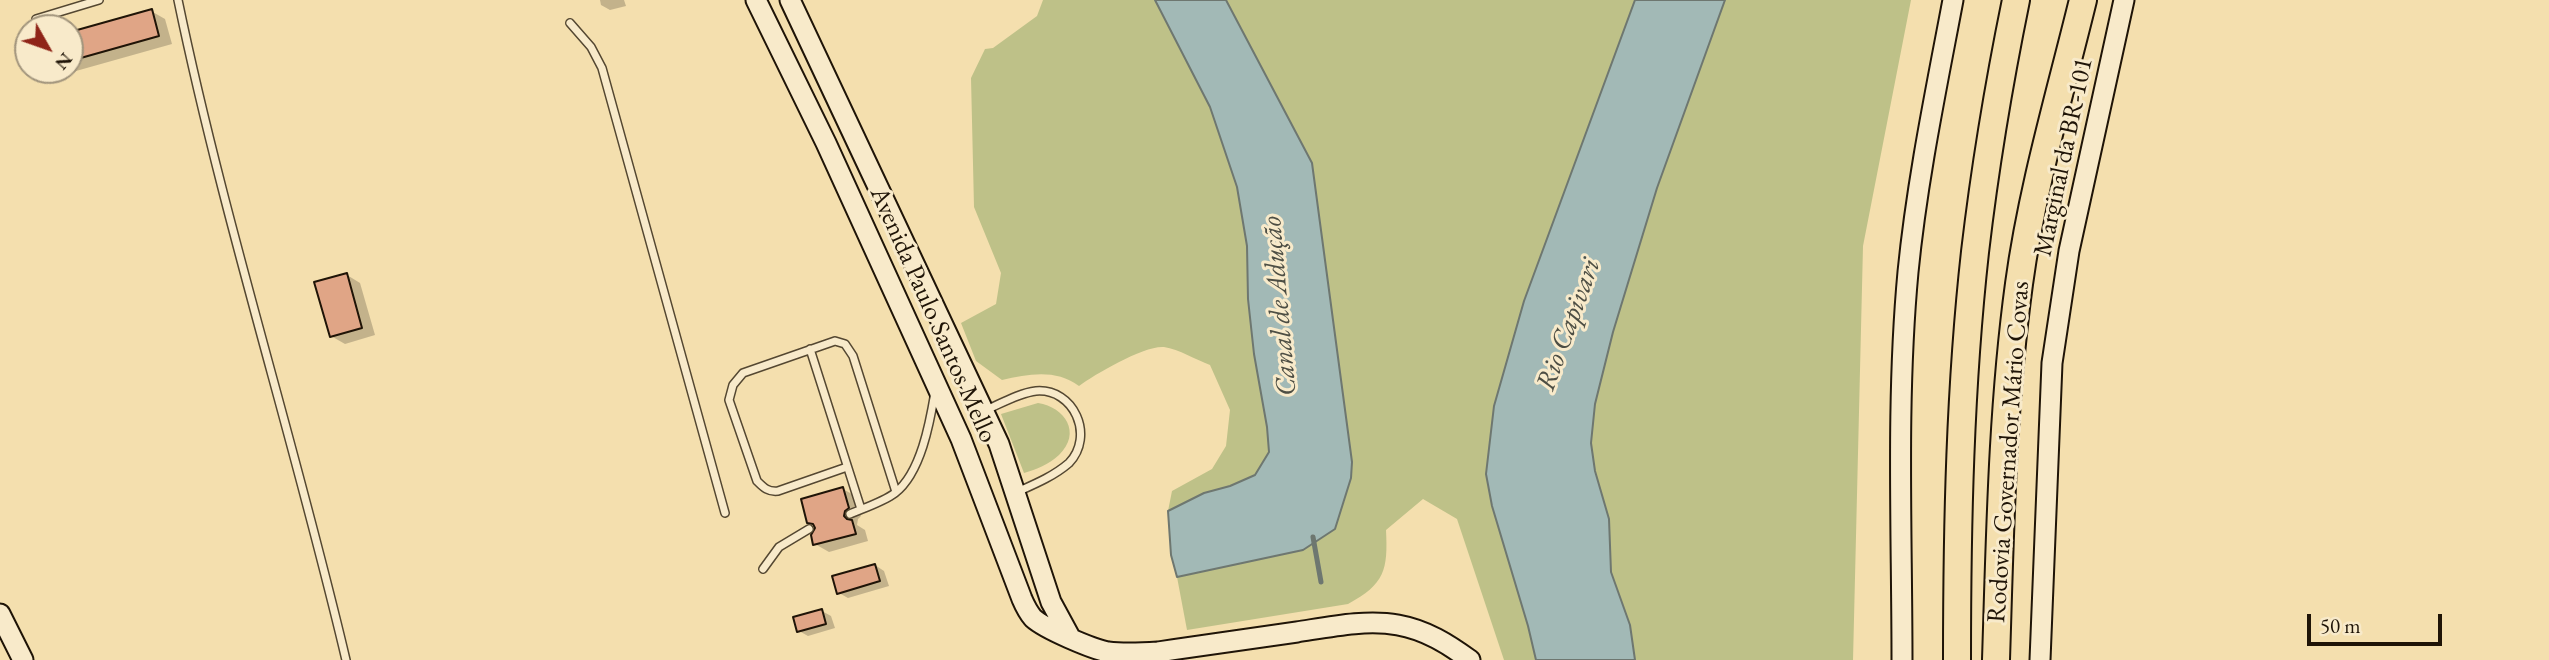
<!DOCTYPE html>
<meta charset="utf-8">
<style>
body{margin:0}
#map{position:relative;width:2549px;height:660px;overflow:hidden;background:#f4dfae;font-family:"EB Garamond",serif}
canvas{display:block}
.north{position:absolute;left:14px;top:14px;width:70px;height:70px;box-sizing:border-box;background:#f8eaca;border:2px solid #a1947c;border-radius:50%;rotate:130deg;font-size:19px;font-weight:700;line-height:28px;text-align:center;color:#1f1407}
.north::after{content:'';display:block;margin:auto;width:24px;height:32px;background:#8f2418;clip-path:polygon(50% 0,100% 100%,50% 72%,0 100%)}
.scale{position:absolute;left:2307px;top:614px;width:135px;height:32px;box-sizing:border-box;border:4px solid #1f1407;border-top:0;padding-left:9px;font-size:21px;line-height:24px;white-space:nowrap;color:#1f1407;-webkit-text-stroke:5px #f8eaca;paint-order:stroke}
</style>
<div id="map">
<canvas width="2549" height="660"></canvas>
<div class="north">N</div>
<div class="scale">50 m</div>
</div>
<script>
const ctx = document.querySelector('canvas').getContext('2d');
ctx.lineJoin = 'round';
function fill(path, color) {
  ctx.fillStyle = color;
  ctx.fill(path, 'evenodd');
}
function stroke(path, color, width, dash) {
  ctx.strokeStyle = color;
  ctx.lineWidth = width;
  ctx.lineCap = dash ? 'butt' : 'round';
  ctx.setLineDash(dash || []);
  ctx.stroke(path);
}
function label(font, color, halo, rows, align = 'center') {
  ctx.font = font + ' "EB Garamond",serif';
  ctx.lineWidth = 6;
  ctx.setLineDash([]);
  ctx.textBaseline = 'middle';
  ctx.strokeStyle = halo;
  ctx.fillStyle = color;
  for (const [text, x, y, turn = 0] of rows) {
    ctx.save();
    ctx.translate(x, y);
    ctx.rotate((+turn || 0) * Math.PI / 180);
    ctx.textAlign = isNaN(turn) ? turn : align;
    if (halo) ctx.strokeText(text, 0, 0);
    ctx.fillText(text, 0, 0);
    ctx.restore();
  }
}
fill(new Path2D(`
 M 1043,0 L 1155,0 L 1210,107 L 1237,187 L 1247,246 L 1248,299 L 1254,354 L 1267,427 L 1269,452 L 1255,475 L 1230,486 L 1204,493 L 1168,511 L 1172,491 L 1212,469 L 1226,446 L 1230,410 L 1210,365 C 1196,360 1179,349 1164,347 C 1145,345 1095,374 1079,386 C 1056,369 1029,374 1002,380 L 976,361 L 961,323 L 996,304 L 1001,273 L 974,207 L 971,78 L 985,49 L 993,48 L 1037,16 Z
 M 1226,0 L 1635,0 L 1524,301 L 1494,406 L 1486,474 L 1492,506 L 1528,626 L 1536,660 L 1504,660 L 1457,519 L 1423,499 L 1386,530 C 1388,570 1385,584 1348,604 L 1187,630 L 1177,577 L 1303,550 L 1344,502 L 1351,478 L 1352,461 L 1312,163 Z
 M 1725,0 L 1911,0 L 1863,246 L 1853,660 L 1635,660 L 1630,625 L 1611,572 L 1609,519 L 1595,471 L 1591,443 L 1595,404 L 1613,332 L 1657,188 Z
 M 1038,403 C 1065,407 1082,433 1059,455 C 1048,465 1037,469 1024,473 L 1001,414 Z`), '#bec188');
const water = new Path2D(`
 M 1155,0 L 1226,0 L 1312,163 L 1352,462 L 1351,478 L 1335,529 L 1303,550 L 1177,577 L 1171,555 L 1168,511 L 1204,493 L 1230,486 L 1255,475 L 1269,452 L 1267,427 L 1254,354 L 1248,299 L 1247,246 L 1237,187 L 1210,107 Z
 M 1635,0 L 1725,0 L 1657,188 L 1613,332 L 1595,404 L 1591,443 L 1595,471 L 1609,519 L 1611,572 L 1630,625 L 1635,660 L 1536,660 L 1528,626 L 1492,506 L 1486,474 L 1494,406 L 1524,301 Z`);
fill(water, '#a2b9b6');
stroke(water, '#6e7770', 2);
fill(new Path2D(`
 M 600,0 L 624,0 L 626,6 L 610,10 L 601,5 Z
 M 151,11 L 165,19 L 172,44 L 44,80 L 30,72 L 30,70 L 70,70 L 70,34 Z
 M 28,46 L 28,63 L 23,47 Z
 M 347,275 L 360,283 L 375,335 L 345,344 L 331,336 Z
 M 843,489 L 857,497 L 861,516 L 858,519 L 857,525 L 865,530 L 868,541 L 829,552 L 815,544 L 817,528 L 809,522 Z
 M 875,565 L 884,571 L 889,586 L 848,598 L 839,593 Z
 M 822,611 L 831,616 L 835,628 L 808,636 L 799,631 Z`), '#0003');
stroke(new Path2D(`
 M 1313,537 L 1321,582`), '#6e7770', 5);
const building = new Path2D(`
 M 152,9 L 159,36 L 70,61 L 70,32 Z
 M 347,273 L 362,328 L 330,337 L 314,282 Z
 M 843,487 L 849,508 L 845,511 L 844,516 L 847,519 L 852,520 L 856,534 L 813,545 L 811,535 L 815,528 L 813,524 L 807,523 L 801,499 Z
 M 875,564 L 880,581 L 837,594 L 832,576 Z
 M 822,609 L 826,624 L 797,632 L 793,617 Z`);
fill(building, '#e0a586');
stroke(building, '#1f1407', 2);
const lane = new Path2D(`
 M 178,0 C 224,222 294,439 346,660
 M 36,19 L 99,0
 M 570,23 L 591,47 L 602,68 L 725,513
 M 810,349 L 861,509
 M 986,410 C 1002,403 1019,393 1036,391 C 1074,388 1095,436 1069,463 C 1054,476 1035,484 1017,492
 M 847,467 L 778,491 C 768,492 764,488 757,481 L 729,400 L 733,385 L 743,373 L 835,341 L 845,344 L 853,356 L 896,492
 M 850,514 C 864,508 883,502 895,493 C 921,473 930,422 935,392
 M 763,569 L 779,547 L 809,529`);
const secondary = new Path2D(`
 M 756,0 L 826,143 L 961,439 L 1022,599 C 1025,606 1028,612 1033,618 C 1045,629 1092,649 1108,652 C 1125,654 1142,653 1158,652 C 1204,645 1250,639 1297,632 C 1329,627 1366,619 1398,625 C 1426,630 1448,644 1470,660
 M 790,0 L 999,444 L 1051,602 L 1070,637
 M 0,614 L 23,660
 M 1902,660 C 1902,531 1896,401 1908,272 C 1917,181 1936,90 1953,0
 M 2040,660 L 2052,363 L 2069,251 L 2124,0`);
const highway = new Path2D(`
 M 1957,660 C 1957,524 1960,387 1975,252 C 1985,167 1999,83 2016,0
 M 1996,660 C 2000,535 2002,409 2019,284 C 2032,188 2060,94 2083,0`);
stroke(lane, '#544731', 10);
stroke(secondary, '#1f1407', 23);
stroke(highway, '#1f1407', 30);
stroke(lane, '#f8eaca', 7);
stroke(secondary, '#f8eaca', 19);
stroke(highway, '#f4dfae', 26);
label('26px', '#1f1407', '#f8eaca', [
 ["Marginal da BR-101",2064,157,-78],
 ["Avenida Paulo Santos Mello",933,315,66],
 ["Rodovia Governador Mário Covas",2009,452,-86]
]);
label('italic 28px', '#4d4e44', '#f8eaca', [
 ["Canal de Adução",1280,306,-95],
 ["Rio Capivari",1569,325,-70]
]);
</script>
